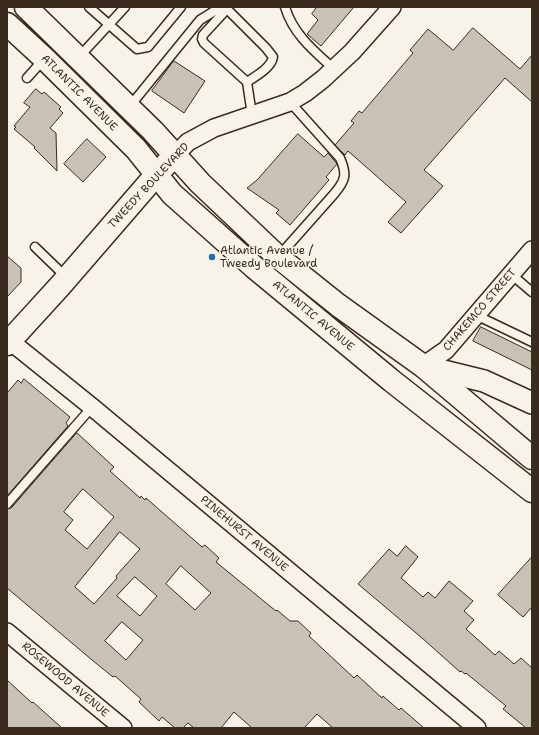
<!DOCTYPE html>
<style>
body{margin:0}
#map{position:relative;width:539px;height:735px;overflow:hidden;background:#f7f3e8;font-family:"Shantell Sans",sans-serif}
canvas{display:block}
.frame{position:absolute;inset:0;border:8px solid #3b2a1e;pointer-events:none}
</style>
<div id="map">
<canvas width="539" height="735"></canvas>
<div class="frame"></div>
</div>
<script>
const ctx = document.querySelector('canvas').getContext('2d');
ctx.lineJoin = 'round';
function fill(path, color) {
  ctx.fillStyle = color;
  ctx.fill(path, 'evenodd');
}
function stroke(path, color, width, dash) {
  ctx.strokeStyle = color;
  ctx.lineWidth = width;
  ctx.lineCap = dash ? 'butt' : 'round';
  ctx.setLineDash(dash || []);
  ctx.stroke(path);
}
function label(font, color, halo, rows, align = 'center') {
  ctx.font = font + ' "Shantell Sans",sans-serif';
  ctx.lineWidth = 3;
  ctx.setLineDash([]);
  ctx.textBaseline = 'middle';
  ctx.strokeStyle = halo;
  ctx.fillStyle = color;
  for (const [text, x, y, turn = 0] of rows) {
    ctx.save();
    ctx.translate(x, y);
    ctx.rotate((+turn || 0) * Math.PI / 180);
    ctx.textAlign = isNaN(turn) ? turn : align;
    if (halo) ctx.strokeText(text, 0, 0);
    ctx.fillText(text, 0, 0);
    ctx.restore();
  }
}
const building = new Path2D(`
 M 317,7 L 354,7 L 321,46 L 307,34 L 318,20 L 312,14 Z
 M 473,28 L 520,69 L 532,55 L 532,102 L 505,78 L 424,170 L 443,186 L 401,233 L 388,222 L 406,202 L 348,151 L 345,155 L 335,145 L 354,123 L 351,121 L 359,111 L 362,113 L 413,53 L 410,50 L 428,29 L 453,50 Z
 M 174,61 L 205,81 L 184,113 L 152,91 Z
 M 36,89 L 42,94 L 44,92 L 61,107 L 59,109 L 63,113 L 50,128 L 56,133 L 57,171 L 34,148 L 35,147 L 14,129 L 16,127 L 14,126 L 30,107 L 24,103 Z
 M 298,134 L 324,157 L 328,153 L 337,164 L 326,177 L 329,180 L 290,225 L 276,213 L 279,210 L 247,188 L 257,180 Z
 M 87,139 L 106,157 L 83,182 L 64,164 Z
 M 7,256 L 21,268 L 21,282 L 7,297 Z
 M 481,327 L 532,352 L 532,370 L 473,341 Z
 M 24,379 L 70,417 L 66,423 L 68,426 L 7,496 L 7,393 L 18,380 L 21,383 Z
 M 77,433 L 114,467 L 110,471 L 140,498 L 141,496 L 145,500 L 146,498 L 202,547 L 205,545 L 219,558 L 216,562 L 271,607 L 276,611 L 277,610 L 290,621 L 298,621 L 311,633 L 309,636 L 354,678 L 357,675 L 382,698 L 383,696 L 399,710 L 401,708 L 424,728 L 333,728 L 317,714 L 304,728 L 252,728 L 234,712 L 221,728 L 194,728 L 188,723 L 183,728 L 175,728 L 162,717 L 159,721 L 139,702 L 141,699 L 115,676 L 113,677 L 92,660 L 7,588 L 7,509 L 11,508 ZM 83,489 L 114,517 L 87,549 L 65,530 L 73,520 L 64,512 ZM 120,532 L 140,549 L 116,576 L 117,578 L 94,604 L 75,587 ZM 181,566 L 211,593 L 195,610 L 166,584 ZM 135,577 L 157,596 L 140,616 L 117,596 ZM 122,622 L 143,640 L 126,660 L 105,641 Z
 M 406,546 L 418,557 L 401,578 L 423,597 L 428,592 L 435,598 L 449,581 L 473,601 L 464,611 L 474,620 L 466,629 L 495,655 L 499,651 L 514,664 L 521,658 L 532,668 L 532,728 L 526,728 L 503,709 L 506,706 L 466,673 L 465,674 L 461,671 L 460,672 L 422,638 L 358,584 L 389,549 L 397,556 Z
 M 532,557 L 532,607 L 523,617 L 498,595 Z
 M 7,680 L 32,703 L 33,702 L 62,728 L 7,728 Z`);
fill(building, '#c8c1b6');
stroke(building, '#3b2a1e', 1);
const service = new Path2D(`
 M 89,7 L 137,49 L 148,47 L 181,7
 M 285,7 C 293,34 314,51 334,69
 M 226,10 L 203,35 L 202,39 L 204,43 L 247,82 L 252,115
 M 79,57 L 125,7
 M 27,78 L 44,59
 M 130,106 L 200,20 L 216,10 L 223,7 L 229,11 L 266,48 L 273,57 C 271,68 256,76 247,82
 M 35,247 L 66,277
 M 279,256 L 334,194 C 346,180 347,174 340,158 L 290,102
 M 511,274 L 532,292
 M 478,313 L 484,319 L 532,342
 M 7,504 L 92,407`);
const minor = new Path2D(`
 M 175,155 L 188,142 L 214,128 L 290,102 L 305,93 L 323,79 L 352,52 L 392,7
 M 10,341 L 92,407 L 477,728
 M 423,366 L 446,350 L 532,250
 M 7,632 L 123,728`);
const tertiary = new Path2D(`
 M 423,366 L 484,381 L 532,403`);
const secondary = new Path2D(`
 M 7,344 L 60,286 L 156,175 L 175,155`);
const primary = new Path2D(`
 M 26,7 L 153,131 L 200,183 L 278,257 L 338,305 L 423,366 L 532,458
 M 7,24 L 45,59 L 136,149 L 172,194 L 254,267 L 392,381 L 532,491`);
stroke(service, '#3b2a1e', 11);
stroke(minor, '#3b2a1e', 20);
stroke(tertiary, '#3b2a1e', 24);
stroke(secondary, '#3b2a1e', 25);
stroke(primary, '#3b2a1e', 25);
stroke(service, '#f7f3e8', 8);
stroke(minor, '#f7f3e8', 17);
stroke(tertiary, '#f7f3e8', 21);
stroke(secondary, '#f7f3e8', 22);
stroke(primary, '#f7f3e8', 22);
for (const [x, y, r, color] of [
 [212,257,4,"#1f6fb2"]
]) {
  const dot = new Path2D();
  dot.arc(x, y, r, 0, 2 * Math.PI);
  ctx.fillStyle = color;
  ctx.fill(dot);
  stroke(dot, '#f7f3e8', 1.5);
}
label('11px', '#3b2a1e', '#f7f3e8', [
 ["ATLANTIC AVENUE",79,93,45],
 ["TWEEDY BOULEVARD",149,186,-47],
 ["CHAKEMCO STREET",480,310,-49],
 ["ATLANTIC AVENUE",313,316,40],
 ["PINEHURST AVENUE",244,534,40],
 ["ROSEWOOD AVENUE",65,680,40]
]);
label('11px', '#3b2a1e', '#f7f3e8', [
 ["Atlantic Avenue /",220,251],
 ["Tweedy Boulevard",220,264]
], 'left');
</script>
